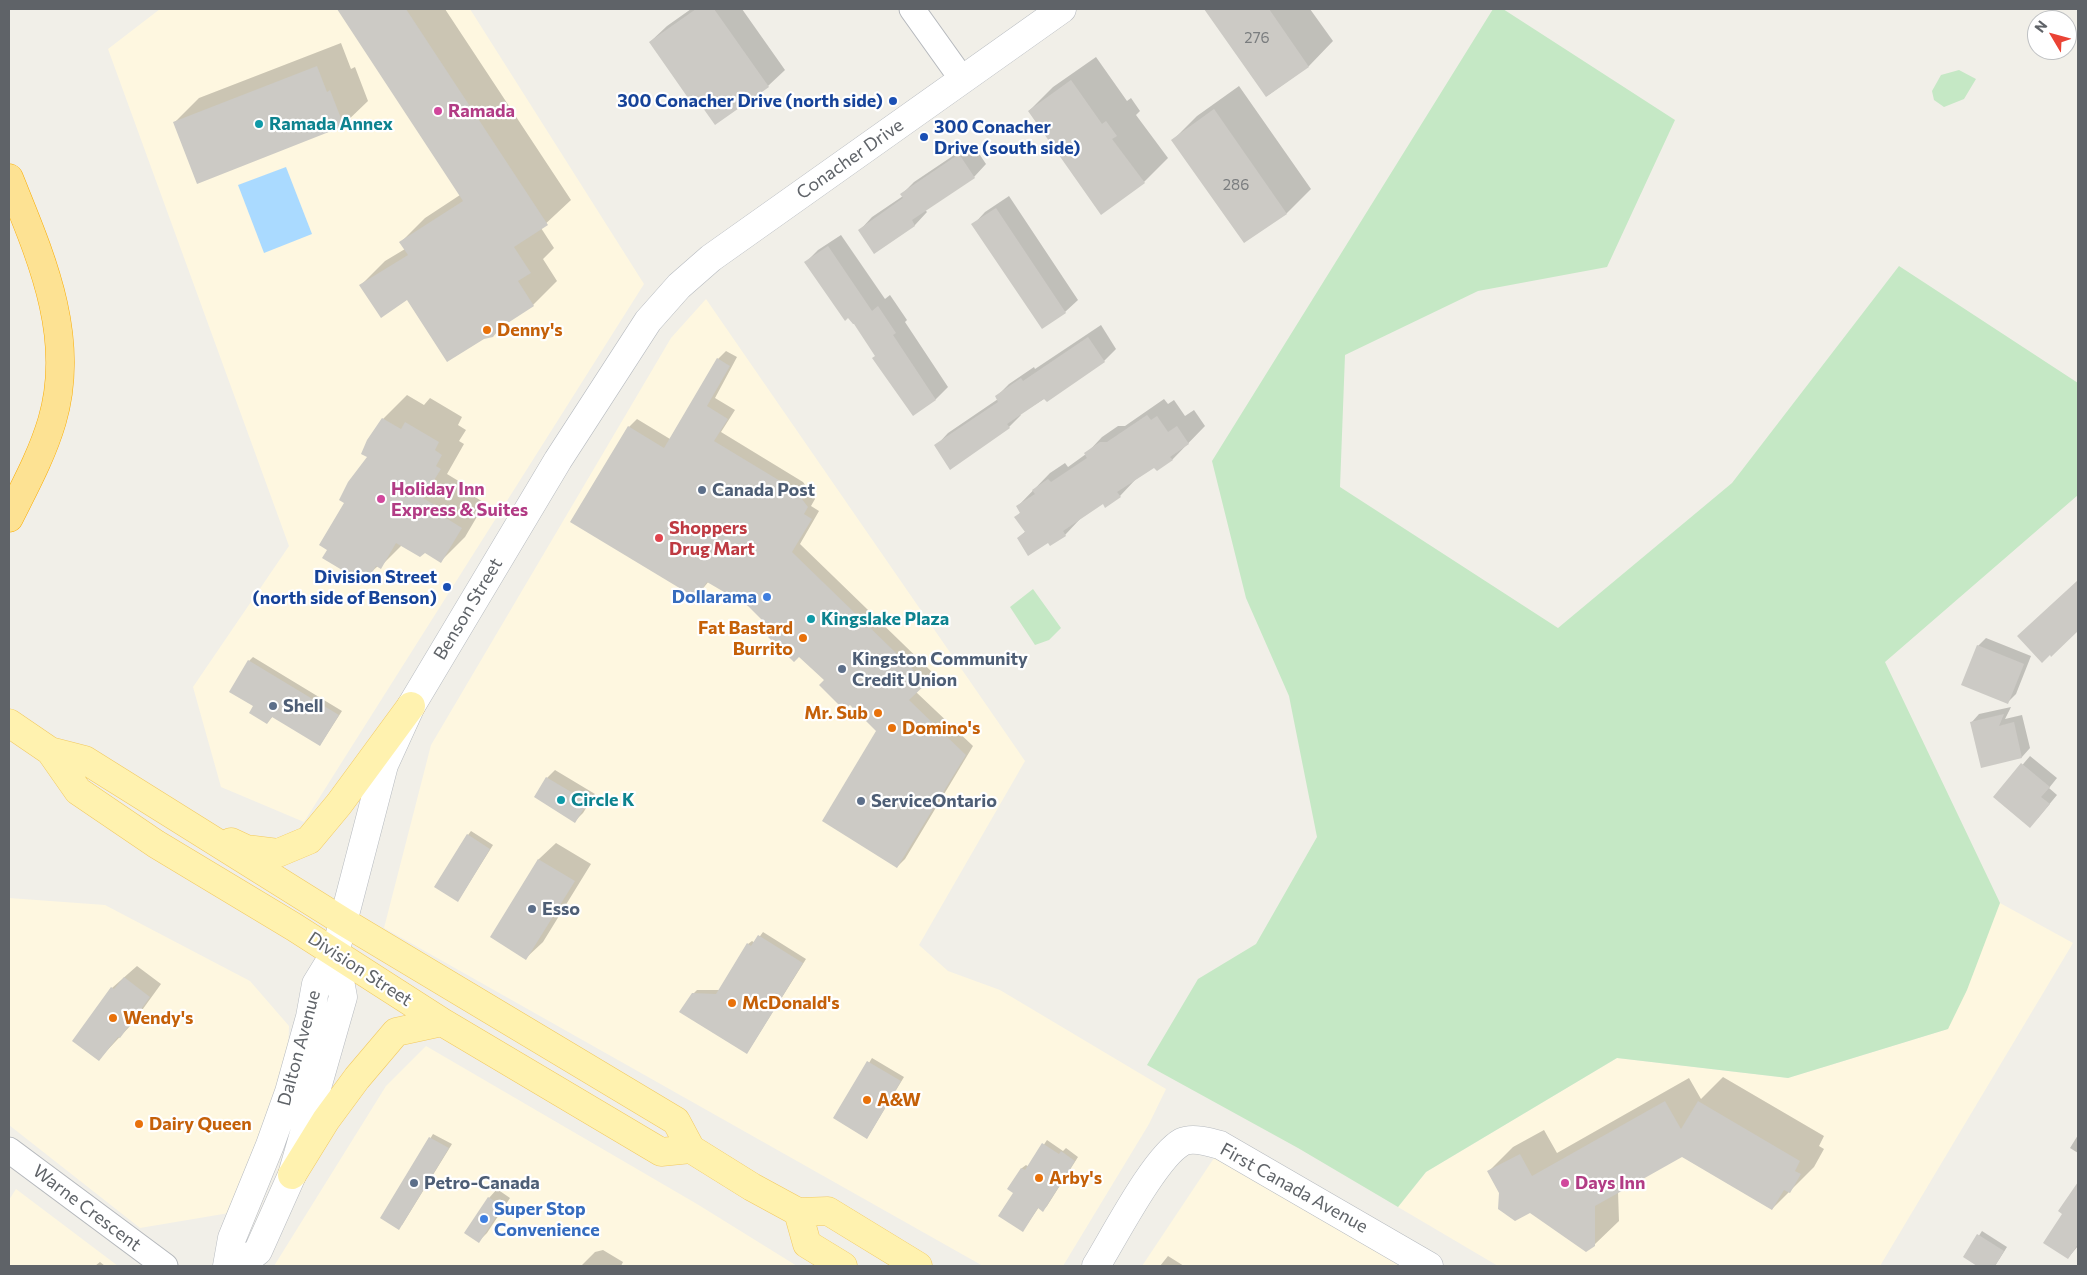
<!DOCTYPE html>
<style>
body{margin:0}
#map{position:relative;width:2087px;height:1275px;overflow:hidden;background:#f1efe8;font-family:Commissioner,sans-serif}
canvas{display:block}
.frame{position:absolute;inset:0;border:10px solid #5f6368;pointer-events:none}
.north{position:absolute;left:2027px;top:10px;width:50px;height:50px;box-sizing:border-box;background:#fff;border:1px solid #bfc1c3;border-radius:50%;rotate:307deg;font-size:14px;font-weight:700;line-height:20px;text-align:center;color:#5f6368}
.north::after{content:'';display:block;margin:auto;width:18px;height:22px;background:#ea4335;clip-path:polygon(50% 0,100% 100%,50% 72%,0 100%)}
</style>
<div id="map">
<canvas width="2087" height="1275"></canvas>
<div class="frame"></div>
<div class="north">N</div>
</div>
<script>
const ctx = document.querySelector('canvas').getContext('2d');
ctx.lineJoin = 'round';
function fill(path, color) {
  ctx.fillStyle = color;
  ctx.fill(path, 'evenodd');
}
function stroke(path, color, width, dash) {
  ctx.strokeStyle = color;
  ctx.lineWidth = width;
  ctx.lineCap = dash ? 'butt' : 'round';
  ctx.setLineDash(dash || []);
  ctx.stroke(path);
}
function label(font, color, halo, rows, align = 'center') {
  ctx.font = font + ' Commissioner,sans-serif';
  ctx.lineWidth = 4.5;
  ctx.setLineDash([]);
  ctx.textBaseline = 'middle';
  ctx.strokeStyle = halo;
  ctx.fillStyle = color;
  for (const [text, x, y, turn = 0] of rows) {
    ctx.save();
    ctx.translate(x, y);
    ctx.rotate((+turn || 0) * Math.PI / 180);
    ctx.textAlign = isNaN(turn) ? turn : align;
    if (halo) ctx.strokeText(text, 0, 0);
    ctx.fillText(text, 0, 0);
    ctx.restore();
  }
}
fill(new Path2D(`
 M 160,9 L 470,9 L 644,284 L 304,822 L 221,787 L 193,687 L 289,546 L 108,49 Z
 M 706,299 L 1025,761 L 919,945 L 948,971 L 1000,990 L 1166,1089 L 1149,1124 L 1063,1266 L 983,1266 L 384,928 L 431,745 L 671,338 Z
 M 9,898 L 105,905 L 250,981 L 289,1026 L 287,1082 L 241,1211 L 140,1228 L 9,1125 Z
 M 2000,903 L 2073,943 L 1880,1266 L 1498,1266 L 1398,1207 L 1426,1172 L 1617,1058 L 1788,1078 L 1948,1029 Z
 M 426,1046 L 697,1204 L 797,1266 L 274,1266 L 386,1086 Z
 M 1220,1149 L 1401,1266 L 1142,1266 Z
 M 16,1189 L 118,1266 L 9,1266 L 9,1200 Z`), '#fef7e0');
fill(new Path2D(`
 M 1493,9 L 1503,9 L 1675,120 L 1607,267 L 1478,291 L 1345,355 L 1340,487 L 1558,628 L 1732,483 L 1899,266 L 2078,383 L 2078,495 L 1885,662 L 2000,903 L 1967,990 L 1948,1029 L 1788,1078 L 1617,1058 L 1426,1172 L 1398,1207 L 1298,1148 L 1147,1065 L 1198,979 L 1256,944 L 1317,837 L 1289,696 L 1246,598 L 1212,461 Z
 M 1959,70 L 1976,79 L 1964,99 L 1944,107 L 1934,100 L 1932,91 L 1941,75 Z
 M 1033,589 L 1061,628 L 1049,640 L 1035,645 L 1010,607 Z`), '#c5e8c5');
fill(new Path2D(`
 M 286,167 L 312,234 L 264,253 L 238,185 Z`), '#aadaff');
fill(new Path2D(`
 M 338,9 L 445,9 L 571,200 L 541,228 L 554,248 L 543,259 L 557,281 L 533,305 L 407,299 L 361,285 L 385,261 L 405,249 L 401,242 L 425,218 L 460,195 Z
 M 691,9 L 742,9 L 785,70 L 768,86 L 698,99 L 650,42 L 667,26 Z
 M 1205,9 L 1310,9 L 1333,41 L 1309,66 L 1267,96 Z
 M 341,43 L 351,69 L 355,67 L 368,101 L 343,125 L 175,122 L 199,98 Z
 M 1096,57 L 1127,101 L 1131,98 L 1140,111 L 1136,115 L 1168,158 L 1144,182 L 1029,111 L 1053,87 Z
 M 1239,86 L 1311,189 L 1287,213 L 1244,241 L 1173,140 L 1197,116 Z
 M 972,143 L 986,164 L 974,177 L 925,210 L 927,212 L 915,225 L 874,252 L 860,230 L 872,217 L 903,196 L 902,194 L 914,182 Z
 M 1009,196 L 1078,300 L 1065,312 L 1043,327 L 973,225 L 985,212 Z
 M 841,235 L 885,299 L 890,295 L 907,320 L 905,322 L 948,387 L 936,399 L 913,415 L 854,322 L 805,263 L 818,250 Z
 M 1101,325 L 1116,349 L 1104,361 L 1020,414 L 1021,415 L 1009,427 L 936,446 L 948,433 L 998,399 L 996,397 L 1009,384 L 1034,367 L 1035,369 Z
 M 726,351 L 737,357 L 715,398 L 735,410 L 721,432 L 803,482 L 815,499 L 811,506 L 819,511 L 800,544 L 934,674 L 916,692 L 973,746 L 905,859 L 897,867 L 877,731 L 748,605 L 709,581 L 696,597 L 629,427 L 637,419 L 670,439 L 718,359 Z
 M 407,395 L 424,405 L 430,398 L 462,417 L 458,425 L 466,430 L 459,441 L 464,444 L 447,474 L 470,488 L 470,494 L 485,503 L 465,537 L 441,561 L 425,552 L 402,545 L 380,567 L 378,566 L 369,574 L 363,571 L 357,577 L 329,549 L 346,503 L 369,457 L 383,419 Z
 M 1164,399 L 1168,404 L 1174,400 L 1185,416 L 1194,410 L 1205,426 L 1172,460 L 1155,466 L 1136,479 L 1120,496 L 1103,503 L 1081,518 L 1065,535 L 1048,541 L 1018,538 L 1026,531 L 1016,517 L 1021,512 L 1017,507 L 1050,473 L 1065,463 L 1068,467 L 1086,454 L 1102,437 L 1118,426 L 1125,426 Z
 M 1986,638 L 2031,656 L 2016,694 L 2008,702 L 1978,646 Z
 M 253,657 L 342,711 L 320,745 L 273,716 L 267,723 L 255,706 L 249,661 Z
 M 2011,707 L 2005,719 L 2022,715 L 2030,748 L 2022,757 L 1982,766 L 1971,723 L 1979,714 Z
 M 2030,756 L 2057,778 L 2049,788 L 2057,795 L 2038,818 L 1995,797 Z
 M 555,770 L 595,794 L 583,813 L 575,821 L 536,797 L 547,778 Z
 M 471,831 L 493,845 L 461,896 L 468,835 Z
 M 556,843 L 591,864 L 543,942 L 526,958 L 492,937 L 539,859 Z
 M 763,932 L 806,959 L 747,1053 L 693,994 L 697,990 L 720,990 L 748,944 L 752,941 L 755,943 Z
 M 137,966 L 161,984 L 132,1024 L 99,1059 L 112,988 Z
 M 872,1058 L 904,1077 L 867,1138 L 835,1118 Z
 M 1723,1077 L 1824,1136 L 1819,1146 L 1824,1149 L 1814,1167 L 1772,1209 L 1682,1156 L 1618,1191 L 1619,1221 L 1594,1245 L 1500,1192 L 1489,1171 L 1513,1147 L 1544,1130 L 1557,1153 L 1689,1078 L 1701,1099 Z
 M 433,1134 L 452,1144 L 402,1225 L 382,1218 Z
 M 2078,1135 L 2078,1153 L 2070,1148 Z
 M 1047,1140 L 1063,1151 L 1066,1148 L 1078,1157 L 1047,1206 L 1043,1210 L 1039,1207 L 1026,1226 L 1015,1192 L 1009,1188 L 1022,1168 L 1026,1165 L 1029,1167 Z
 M 2078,1184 L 2078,1246 L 2068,1258 L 2064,1214 L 2060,1211 Z
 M 497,1189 L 510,1198 L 487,1233 L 479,1241 L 466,1232 L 489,1198 Z
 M 1982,1231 L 2007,1247 L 1995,1266 L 1980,1266 L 1965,1257 Z
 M 603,1250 L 623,1262 L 621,1266 L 581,1266 L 595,1252 Z
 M 1168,1256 L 1184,1266 L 1160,1266 Z
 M 100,1262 L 105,1266 L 95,1266 Z`), '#0003');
fill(new Path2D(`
 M 337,9 L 406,9 L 548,225 L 514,247 L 531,273 L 518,281 L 534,306 L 500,328 L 493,337 L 484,339 L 447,362 L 407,300 L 381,318 L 359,285 L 408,255 L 399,242 L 463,201 Z
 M 696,9 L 714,9 L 769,87 L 715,125 L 698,101 L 693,105 L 649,42 Z
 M 1204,9 L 1269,9 L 1309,67 L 1266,97 Z
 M 317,66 L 327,92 L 330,90 L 344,126 L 197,184 L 173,122 Z
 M 1071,80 L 1102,124 L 1106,121 L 1117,136 L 1112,139 L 1145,183 L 1101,215 L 1028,111 Z
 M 1214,109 L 1287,214 L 1244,243 L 1171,140 Z
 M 959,154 L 975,178 L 912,220 L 915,226 L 874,254 L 858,230 L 903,198 L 900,194 Z
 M 996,208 L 1066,313 L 1042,329 L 971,224 Z
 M 828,246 L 872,311 L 878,306 L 896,333 L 893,335 L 936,400 L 913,416 L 872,358 L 875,356 L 854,324 L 853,324 L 848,318 L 845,321 L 804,262 Z
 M 1088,337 L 1105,362 L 1047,402 L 1044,399 L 1007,424 L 1010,428 L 950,470 L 934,445 L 998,402 L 995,396 L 1021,378 L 1023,381 Z
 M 717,358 L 730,366 L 707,406 L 728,419 L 714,441 L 795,490 L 808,507 L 804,514 L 812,519 L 792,552 L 927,683 L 909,700 L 966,755 L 897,868 L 822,821 L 876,731 L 850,705 L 844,710 L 819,685 L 824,680 L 799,657 L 794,662 L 768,637 L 773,631 L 748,606 L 707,582 L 696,598 L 570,522 L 628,426 L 664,448 Z
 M 1147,415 L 1151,420 L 1157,416 L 1168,432 L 1177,426 L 1189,444 L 1170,457 L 1173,460 L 1157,471 L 1154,468 L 1117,492 L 1121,497 L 1105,508 L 1103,504 L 1063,531 L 1066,536 L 1050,546 L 1048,543 L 1028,556 L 1017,538 L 1025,532 L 1014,517 L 1020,513 L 1016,506 L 1035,494 L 1032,490 L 1048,479 L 1051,482 L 1087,458 L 1084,453 L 1100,442 L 1107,442 Z
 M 382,418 L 401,429 L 405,422 L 439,442 L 435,450 L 442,455 L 436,466 L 441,469 L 423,498 L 446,512 L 446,518 L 462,528 L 441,563 L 425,553 L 420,557 L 396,543 L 381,569 L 376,566 L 370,576 L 362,571 L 357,579 L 322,558 L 327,550 L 319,545 L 344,503 L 339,500 L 348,482 L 367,457 L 361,454 L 367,440 Z
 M 2078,580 L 2078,631 L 2051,657 L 2050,655 L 2042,663 L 2017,636 Z
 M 1977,645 L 2024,664 L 2008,704 L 1961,685 Z
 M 248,660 L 339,715 L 320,746 L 272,717 L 267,724 L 249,713 L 253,706 L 229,692 Z
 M 2004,714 L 1999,726 L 2014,722 L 2022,758 L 1981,768 L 1970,722 Z
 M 2021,763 L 2050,787 L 2041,797 L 2050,804 L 2030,828 L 1993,797 Z
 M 546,777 L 588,802 L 575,823 L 534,797 Z
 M 467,834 L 490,849 L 458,902 L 434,887 Z
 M 538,859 L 575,881 L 526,960 L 490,937 Z
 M 758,935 L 803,963 L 747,1054 L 679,1012 L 692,993 L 716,994 L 747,943 L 751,946 Z
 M 124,977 L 150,997 L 120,1038 L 118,1037 L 99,1061 L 72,1041 L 111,987 L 114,989 Z
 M 867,1061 L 901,1081 L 867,1139 L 833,1118 Z
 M 1665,1101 L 1681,1129 L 1698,1101 L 1800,1161 L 1795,1171 L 1801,1174 L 1790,1193 L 1784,1190 L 1772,1210 L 1682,1157 L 1595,1206 L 1595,1246 L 1586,1252 L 1530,1213 L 1515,1221 L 1498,1209 L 1499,1193 L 1487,1171 L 1520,1154 L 1532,1176 Z
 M 429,1137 L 449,1148 L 399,1230 L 380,1218 Z
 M 1042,1143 L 1059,1154 L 1061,1151 L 1075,1161 L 1043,1212 L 1038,1208 L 1023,1232 L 998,1216 L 1013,1193 L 1007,1189 L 1021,1168 L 1025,1170 Z
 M 2078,1182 L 2078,1244 L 2068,1259 L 2043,1243 L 2062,1214 L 2058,1211 Z
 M 488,1197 L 503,1206 L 479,1243 L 464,1233 Z
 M 1977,1234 L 2004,1251 L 1995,1266 L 1977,1266 L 1963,1257 Z`), '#cccac5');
const street = new Path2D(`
 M 912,9 L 962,79
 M 9,1150 L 165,1266`);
const secondary = new Path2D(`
 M 227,1266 L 232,1238 L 270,1145 L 289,1092 L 310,1017 L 316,984 L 335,953 L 384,765 L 411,706 L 558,460 L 648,321 L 679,286 L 711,258 L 1062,9
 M 239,1266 L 258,1251 L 292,1175 L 343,997 L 335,953
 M 1096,1266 C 1114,1237 1155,1157 1182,1142 C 1192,1137 1210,1142 1220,1145 L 1429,1266`);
const primary = new Path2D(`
 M 9,723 L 50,751 L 78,791 L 156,844 L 294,927 L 442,1022 L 661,1152 L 691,1149
 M 50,751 L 85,760 L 344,922 L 676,1121 L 691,1149 L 752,1187 L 798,1212 L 828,1211 L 918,1266
 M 231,842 L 246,849 L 278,853 L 309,840 L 339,804 L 411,706
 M 292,1175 L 326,1120 L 357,1078 L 396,1032 L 442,1022
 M 798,1212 L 807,1244 L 843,1266`);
const highway = new Path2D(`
 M 9,178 C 40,255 77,336 52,421 C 42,455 25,486 9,518`);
stroke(street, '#b5b8bc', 27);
stroke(secondary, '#b6babf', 29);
stroke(primary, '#f2c960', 29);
stroke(highway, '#f9ab00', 29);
stroke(street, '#fff', 25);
stroke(secondary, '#fff', 28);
stroke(primary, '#fff2af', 28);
stroke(highway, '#fde293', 28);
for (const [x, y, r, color] of [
 [893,101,5,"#1a4fb4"],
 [438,111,5,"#d1479c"],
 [259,124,5,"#0f9aa8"],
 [924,137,5,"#1a4fb4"],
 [487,330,5,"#e8710a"],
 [702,490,5,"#5c6f8a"],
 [381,499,5,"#d1479c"],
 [659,538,5,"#e0444e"],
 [447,587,5,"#1a4fb4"],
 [767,597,5,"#3f7fe0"],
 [811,619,5,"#0f9aa8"],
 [803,638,5,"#e8710a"],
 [842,669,5,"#5c6f8a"],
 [273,706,5,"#5c6f8a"],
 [878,713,5,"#e8710a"],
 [892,728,5,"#e8710a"],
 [561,800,5,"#0f9aa8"],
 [861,801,5,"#5c6f8a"],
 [532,909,5,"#5c6f8a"],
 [732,1003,5,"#e8710a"],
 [113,1018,5,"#e8710a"],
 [867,1100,5,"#e8710a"],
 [139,1124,5,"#e8710a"],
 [1039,1178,5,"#e8710a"],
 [414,1183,5,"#5c6f8a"],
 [1565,1183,5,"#d1479c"],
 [484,1219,5,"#3f7fe0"]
]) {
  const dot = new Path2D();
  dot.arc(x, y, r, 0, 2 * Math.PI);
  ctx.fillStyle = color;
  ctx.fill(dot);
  stroke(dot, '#fff', 2);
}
label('15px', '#7a7d7f', null, [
 ["276",1257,38],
 ["286",1236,185]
]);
label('bold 18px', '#164399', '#fff', [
 ["300 Conacher Drive (north side)",883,101],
 ["300 Conacher",934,127,"left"],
 ["Drive (south side)",934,148,"left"],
 ["Division Street",437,577],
 ["(north side of Benson)",437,598]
], 'right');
label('bold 18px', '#b23c85', '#fff', [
 ["Ramada",448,111],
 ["Holiday Inn",391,489],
 ["Express & Suites",391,510],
 ["Days Inn",1575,1183]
], 'left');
label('bold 18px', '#0d838f', '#fff', [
 ["Ramada Annex",269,124],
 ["Kingslake Plaza",821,619],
 ["Circle K",571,800]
], 'left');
label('18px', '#5f6368', '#fff', [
 ["Conacher Drive",850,159,-35],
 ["Benson Street",468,609,-59],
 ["Division Street",360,969,33],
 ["Dalton Avenue",299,1048,-75],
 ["First Canada Avenue",1294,1188,29],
 ["Warne Crescent",87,1208,37]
]);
label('bold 18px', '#c56008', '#fff', [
 ["Denny's",497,330],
 ["Fat Bastard",793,628,"right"],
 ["Burrito",793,649,"right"],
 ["Mr. Sub",868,713,"right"],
 ["Domino's",902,728],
 ["McDonald's",742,1003],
 ["Wendy's",123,1018],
 ["A&W",877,1100],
 ["Dairy Queen",149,1124],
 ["Arby's",1049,1178]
], 'left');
label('bold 18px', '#4e5e75', '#fff', [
 ["Canada Post",712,490],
 ["Kingston Community",852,659],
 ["Credit Union",852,680],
 ["Shell",283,706],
 ["ServiceOntario",871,801],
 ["Esso",542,909],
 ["Petro-Canada",424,1183]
], 'left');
label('bold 18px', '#be3a42', '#fff', [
 ["Shoppers",669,528],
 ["Drug Mart",669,549]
], 'left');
label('bold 18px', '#366cbe', '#fff', [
 ["Dollarama",757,597],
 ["Super Stop",494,1209,"left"],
 ["Convenience",494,1230,"left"]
], 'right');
</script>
